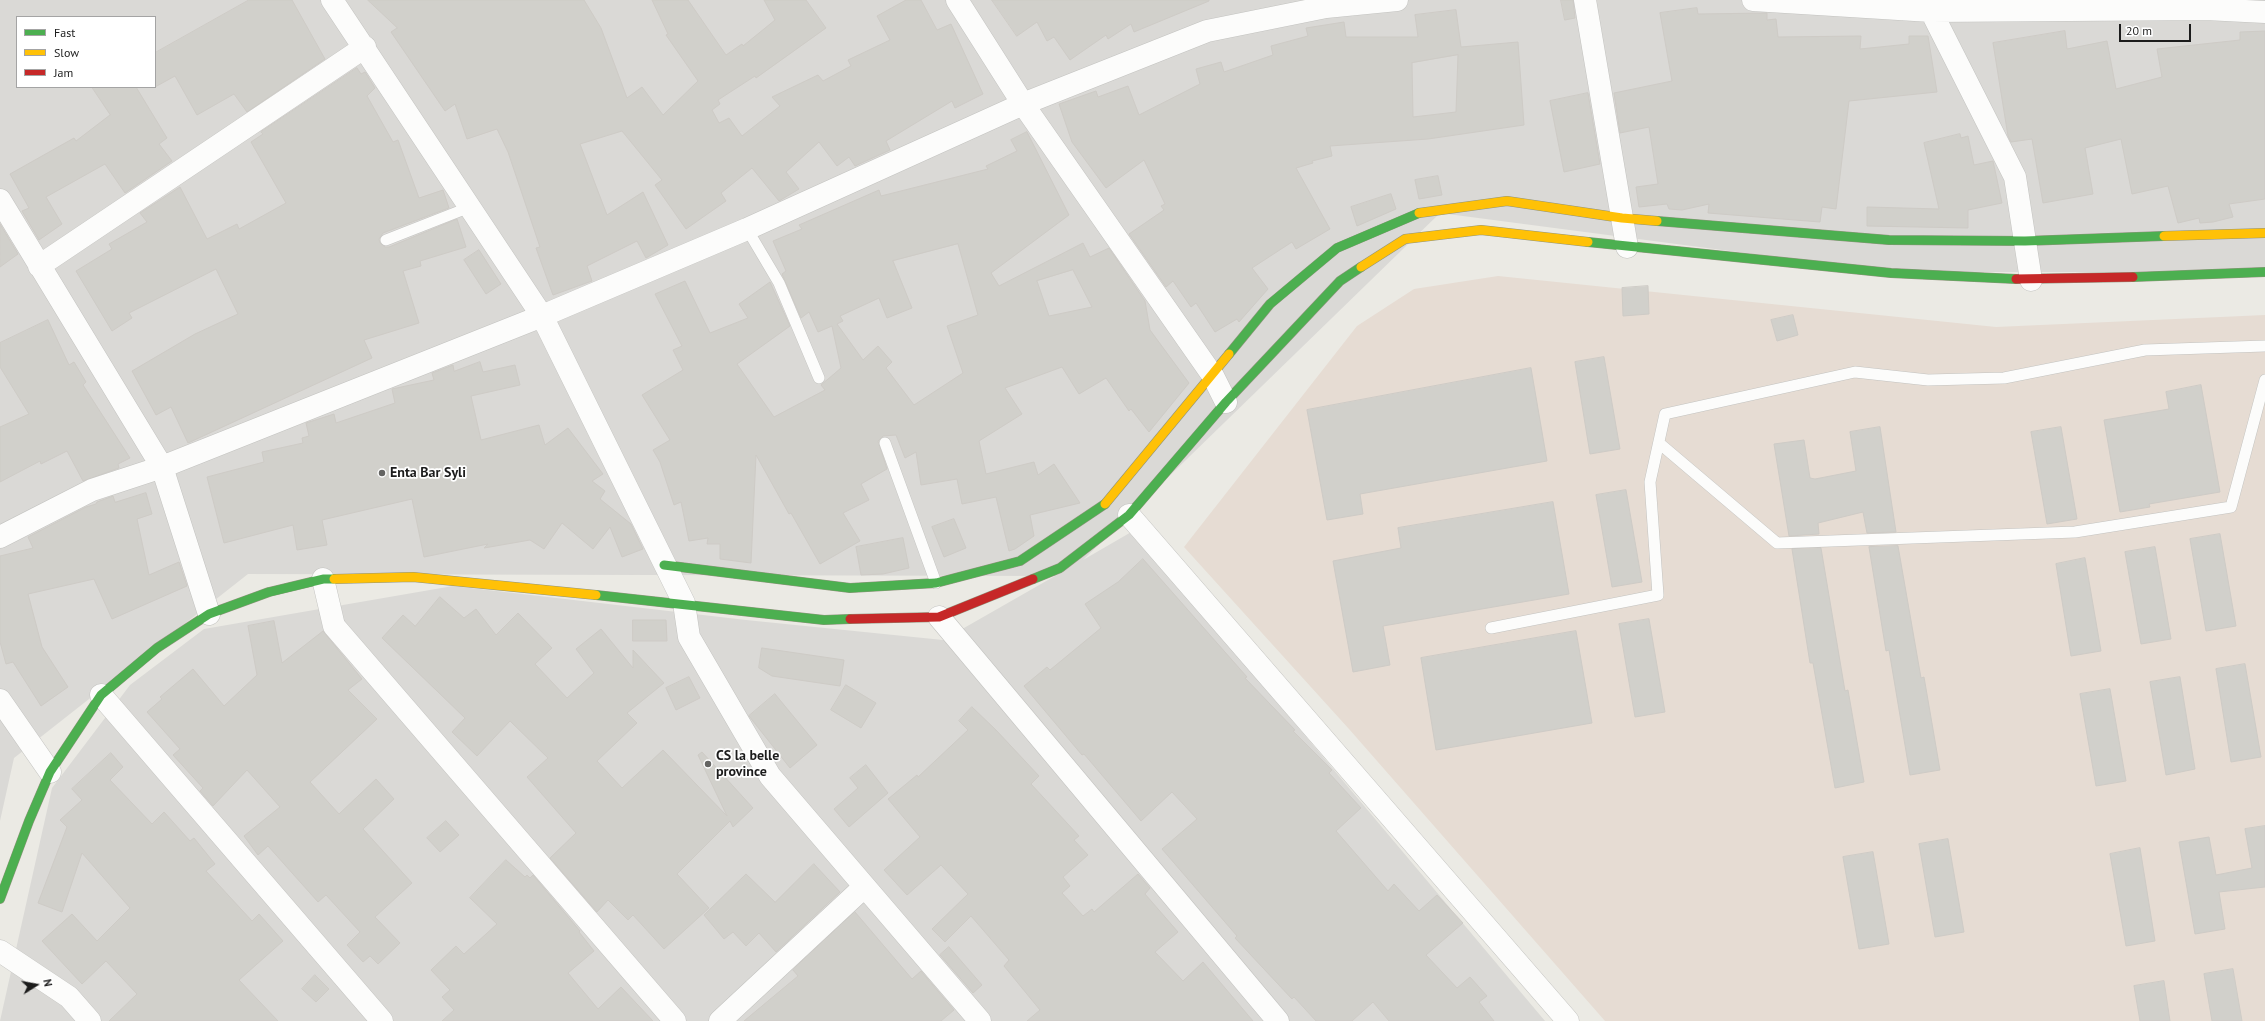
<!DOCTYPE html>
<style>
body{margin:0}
#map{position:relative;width:2265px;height:1021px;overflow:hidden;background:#ebeae4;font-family:"PT Sans",sans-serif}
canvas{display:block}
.legend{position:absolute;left:16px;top:16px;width:140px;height:72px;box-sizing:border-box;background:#fff;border:1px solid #a4a4a4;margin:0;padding:5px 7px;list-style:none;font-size:12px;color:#1c1c1c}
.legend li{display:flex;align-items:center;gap:8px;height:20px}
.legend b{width:20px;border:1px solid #a4a4a4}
.north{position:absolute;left:16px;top:965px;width:40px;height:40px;-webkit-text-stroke:3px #fff;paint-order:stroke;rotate:79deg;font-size:11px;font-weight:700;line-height:16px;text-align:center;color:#1c1c1c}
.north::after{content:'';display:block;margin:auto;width:14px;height:18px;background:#1c1c1c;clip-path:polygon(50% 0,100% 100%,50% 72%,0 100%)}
.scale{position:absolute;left:2119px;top:24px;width:72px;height:18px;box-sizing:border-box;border:2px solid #1c1c1c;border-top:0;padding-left:5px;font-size:12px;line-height:14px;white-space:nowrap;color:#1c1c1c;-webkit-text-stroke:3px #fff;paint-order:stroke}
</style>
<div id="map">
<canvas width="2265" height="1021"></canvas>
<ul class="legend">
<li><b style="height:5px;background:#4caf50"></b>Fast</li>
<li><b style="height:5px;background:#ffc107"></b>Slow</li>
<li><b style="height:5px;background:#c62828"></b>Jam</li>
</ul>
<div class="north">N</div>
<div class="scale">20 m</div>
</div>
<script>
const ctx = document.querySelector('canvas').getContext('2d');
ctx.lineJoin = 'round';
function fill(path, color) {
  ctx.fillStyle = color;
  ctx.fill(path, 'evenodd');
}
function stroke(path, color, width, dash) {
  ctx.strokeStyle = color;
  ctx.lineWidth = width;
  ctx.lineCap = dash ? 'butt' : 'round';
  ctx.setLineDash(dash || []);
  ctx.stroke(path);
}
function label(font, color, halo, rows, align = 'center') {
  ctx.font = font + ' "PT Sans",sans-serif';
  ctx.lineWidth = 3.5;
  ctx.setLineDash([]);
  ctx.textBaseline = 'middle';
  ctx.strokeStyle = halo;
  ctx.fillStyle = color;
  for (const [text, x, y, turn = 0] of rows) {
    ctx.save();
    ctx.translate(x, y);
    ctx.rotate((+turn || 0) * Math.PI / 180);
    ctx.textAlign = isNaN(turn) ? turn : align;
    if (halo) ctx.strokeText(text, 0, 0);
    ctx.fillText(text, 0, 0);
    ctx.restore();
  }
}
fill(new Path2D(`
 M 0,0 L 2265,0 L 2265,272 L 1890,272 L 1440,213 L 1083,560 L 1133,531 L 1545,1021 L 0,1021 L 52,788 L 130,685 L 204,629 L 453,586 L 746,620 L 943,640 L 1055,576 L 248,574 L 14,758 L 0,821 ZM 17,17 L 155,17 L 155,87 L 17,87 Z`), '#dad9d6');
fill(new Path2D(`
 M 1498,276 L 1996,327 L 2265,315 L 2265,1021 L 1605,1021 L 1349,729 L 1184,547 L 1357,326 L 1414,289 Z`), '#e6dcd3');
const building = new Path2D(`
 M 249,0 L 292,0 L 325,59 L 247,112 L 234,94 L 197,115 L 175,76 L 155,87 L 155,53 Z
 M 368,0 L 584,0 L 601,28 L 627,98 L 642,87 L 663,115 L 698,81 L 666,35 L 668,34 L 652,0 L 688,0 L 726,55 L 742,44 L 743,46 L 775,20 L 764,0 L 806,0 L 826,28 L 756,78 L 755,76 L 718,100 L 720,104 L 712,110 L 719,123 L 729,118 L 742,136 L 780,106 L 772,97 L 818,75 L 823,81 L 851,66 L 848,60 L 890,40 L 877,16 L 906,0 L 921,0 L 937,30 L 951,24 L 983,94 L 955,108 L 952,101 L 886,141 L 890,150 L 855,166 L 849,157 L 837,166 L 819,142 L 786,172 L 799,189 L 779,201 L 752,168 L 721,193 L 726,201 L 686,229 L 655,185 L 662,180 L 622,131 L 580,144 L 607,215 L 643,192 L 668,245 L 646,258 L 637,241 L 587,266 L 592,281 L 553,295 L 536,248 L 540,247 L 508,152 L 497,129 L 467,139 L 455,104 L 445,111 L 391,32 L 397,28 Z
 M 992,0 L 1209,0 L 1209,1 L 1134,32 L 1131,24 L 1108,39 L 1106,35 L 1070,60 L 1054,37 L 1047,41 L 1037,22 L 1017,36 Z
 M 1561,0 L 1573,0 L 1575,18 L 1565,20 Z
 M 1697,8 L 1698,14 L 1767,13 L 1767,20 L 1776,19 L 1778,37 L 1861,36 L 1860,49 L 1909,44 L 1909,36 L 1928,36 L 1937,92 L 1849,101 L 1836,209 L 1822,207 L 1820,222 L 1708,213 L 1709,204 L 1682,210 L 1669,209 L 1667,204 L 1639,207 L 1636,187 L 1658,184 L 1649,127 L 1620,133 L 1614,93 L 1672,81 L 1660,13 Z
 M 1456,10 L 1461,47 L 1518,42 L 1524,125 L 1428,139 L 1330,146 L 1332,156 L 1312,161 L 1313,163 L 1296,168 L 1330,229 L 1296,249 L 1292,242 L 1252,268 L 1268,289 L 1239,322 L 1237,319 L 1215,332 L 1196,303 L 1191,307 L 1173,281 L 1166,287 L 1129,234 L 1164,210 L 1161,206 L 1165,204 L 1144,160 L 1106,188 L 1072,142 L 1059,104 L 1096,91 L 1098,97 L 1128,86 L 1139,115 L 1200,84 L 1196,69 L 1221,62 L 1224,72 L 1273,55 L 1271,46 L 1308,36 L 1306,28 L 1344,22 L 1346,37 L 1418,37 L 1415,15 ZM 1458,55 L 1456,112 L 1413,117 L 1412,63 Z
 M 2065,31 L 2067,49 L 2107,41 L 2116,89 L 2162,77 L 2157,49 L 2240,40 L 2240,32 L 2265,31 L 2265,199 L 2229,204 L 2233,217 L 2213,222 L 2200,223 L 2199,218 L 2178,223 L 2168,186 L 2132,194 L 2121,139 L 2085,148 L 2093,194 L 2043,203 L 2032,139 L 2011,142 L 2008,136 L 1993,43 Z
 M 357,68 L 361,74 L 365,72 L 375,88 L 367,96 L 393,142 L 398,140 L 419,198 L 443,190 L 449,208 L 383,233 L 379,239 L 380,243 L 385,247 L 389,247 L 457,219 L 466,247 L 420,261 L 421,266 L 403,271 L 419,323 L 364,340 L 372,358 L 188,443 L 171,407 L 156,415 L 132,371 L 195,334 L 238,314 L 216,269 L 129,313 L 132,318 L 112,331 L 76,271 L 112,249 L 109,244 L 147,222 L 140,213 L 180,187 L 207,239 L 237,224 L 239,229 L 286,203 L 251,142 L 263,134 L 261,132 Z
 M 92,87 L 136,87 L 167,138 L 159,144 L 172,161 L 125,193 L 105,164 L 46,197 L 62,224 L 39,240 L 22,211 L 29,208 L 10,174 L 74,138 L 76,141 L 110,115 Z
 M 1588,93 L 1600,164 L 1564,172 L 1550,101 Z
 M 1027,132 L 1069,215 L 991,273 L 999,286 L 1083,243 L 1090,257 L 1109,248 L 1145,301 L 1150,330 L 1189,383 L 1149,432 L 1131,409 L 1129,411 L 1106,378 L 1079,394 L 1062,367 L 1005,388 L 1022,414 L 979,441 L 986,474 L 1034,462 L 1038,475 L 1054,464 L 1080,503 L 1030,515 L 1034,536 L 1015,549 L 1009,551 L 996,497 L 962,504 L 957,479 L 921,485 L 916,452 L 905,458 L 896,435 L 883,436 L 878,441 L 887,469 L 861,484 L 869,500 L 843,513 L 860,541 L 820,564 L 791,513 L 789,514 L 756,455 L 751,563 L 720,559 L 720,544 L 707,544 L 708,538 L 689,541 L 681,502 L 674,505 L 660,462 L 653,450 L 670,440 L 642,395 L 683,370 L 673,350 L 682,346 L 655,294 L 685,281 L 710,333 L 748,318 L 739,304 L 770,282 L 790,326 L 737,364 L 774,417 L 825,390 L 821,385 L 841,368 L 832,326 L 818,332 L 809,312 L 801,318 L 782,274 L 786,271 L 773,241 L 802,229 L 799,225 L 879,190 L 881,196 L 988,169 L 986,166 L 1017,151 L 1011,140 ZM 958,244 L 978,315 L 947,326 L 963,373 L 914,405 L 886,368 L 892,362 L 878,346 L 863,360 L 837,324 L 843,321 L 840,316 L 879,298 L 887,318 L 912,308 L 893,261 ZM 1073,270 L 1092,307 L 1049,316 L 1037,281 Z
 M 1960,134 L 1961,138 L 1968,136 L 1974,165 L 1993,161 L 2002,203 L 1968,210 L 1968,228 L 1867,226 L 1867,207 L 1939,209 L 1924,143 Z
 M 1438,176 L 1442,195 L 1419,199 L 1415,180 Z
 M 1391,194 L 1396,209 L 1357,226 L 1351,207 Z
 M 0,224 L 18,254 L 0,267 Z
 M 479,250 L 501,284 L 486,294 L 464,260 Z
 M 1648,286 L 1649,314 L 1623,316 L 1622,288 Z
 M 1793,315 L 1798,335 L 1777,341 L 1771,320 Z
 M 48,320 L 69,365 L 74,362 L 86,382 L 83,385 L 130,458 L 118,464 L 119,468 L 83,481 L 67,451 L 41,464 L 40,461 L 0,482 L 0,427 L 29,414 L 0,367 L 0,343 Z
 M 1604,357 L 1620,449 L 1590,454 L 1575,362 Z
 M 480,362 L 483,372 L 515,365 L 520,385 L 471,396 L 481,440 L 539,425 L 545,445 L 568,428 L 603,474 L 592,481 L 605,491 L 600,499 L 631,524 L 643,549 L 622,557 L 610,527 L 593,549 L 562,523 L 544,549 L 530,540 L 484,548 L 488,544 L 424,557 L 412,499 L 322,520 L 327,545 L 297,550 L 293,525 L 224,543 L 207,477 L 264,462 L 262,452 L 303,443 L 302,438 L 309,436 L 306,423 L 334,414 L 336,423 L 395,403 L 392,389 L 434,380 L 432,373 L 453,365 L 454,371 Z
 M 1531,368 L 1547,461 L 1360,494 L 1363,514 L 1327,520 L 1307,410 Z
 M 2201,385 L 2220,492 L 2149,504 L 2150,507 L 2120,512 L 2104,420 L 2169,409 L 2166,392 Z
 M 1880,427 L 1896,532 L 1867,533 L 1863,512 L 1818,523 L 1819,534 L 1789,536 L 1774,444 L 1804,440 L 1810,478 L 1815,479 L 1856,471 L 1850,432 Z
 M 2061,427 L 2077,519 L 2047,524 L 2031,432 Z
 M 1626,490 L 1642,582 L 1612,587 L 1596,495 Z
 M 146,493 L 152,514 L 137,519 L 149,575 L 179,562 L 187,586 L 112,619 L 94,579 L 28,594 L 42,647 L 68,687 L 41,706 L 13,662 L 6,664 L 0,642 L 0,556 L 33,548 L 28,537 L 86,507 L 96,504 L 97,502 L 113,496 L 115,502 Z
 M 1553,502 L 1569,594 L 1383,626 L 1390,665 L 1353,672 L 1333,561 L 1401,548 L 1398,528 Z
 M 954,519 L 966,548 L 944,557 L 932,527 Z
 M 2220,534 L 2236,626 L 2206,631 L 2190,539 Z
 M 903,538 L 909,568 L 883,574 L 861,575 L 856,547 Z
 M 1898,546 L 1921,678 L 1924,677 L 1940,770 L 1910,775 L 1889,650 L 1886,651 L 1869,547 Z
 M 2155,547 L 2171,639 L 2141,644 L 2125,552 Z
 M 1821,548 L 1845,691 L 1848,690 L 1864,782 L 1835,788 L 1813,663 L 1810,663 L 1792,549 Z
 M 2085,558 L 2101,651 L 2071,656 L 2056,564 Z
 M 1143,559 L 1217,643 L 1247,677 L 1245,678 L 1295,730 L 1293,731 L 1332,770 L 1329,773 L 1361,808 L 1336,831 L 1388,891 L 1394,884 L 1419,911 L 1437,895 L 1463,923 L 1426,955 L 1457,988 L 1470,977 L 1487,996 L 1479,1002 L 1494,1021 L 1389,1021 L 1373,1002 L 1352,1021 L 1316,1021 L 1294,997 L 1292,999 L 1235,938 L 1237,936 L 1162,849 L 1197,819 L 1172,792 L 1141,821 L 1084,754 L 1082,755 L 1024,686 L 1047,667 L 1050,670 L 1101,628 L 1085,604 L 1118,582 Z
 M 440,597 L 464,618 L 476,609 L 496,635 L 518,613 L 552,648 L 535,664 L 567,698 L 594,673 L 576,649 L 601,629 L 633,668 L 633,650 L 664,683 L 627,713 L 637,723 L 597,761 L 622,788 L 663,750 L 727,816 L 698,755 L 702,752 L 753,808 L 733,827 L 730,821 L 677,874 L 709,908 L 664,949 L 633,915 L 628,920 L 608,900 L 597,912 L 550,858 L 576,833 L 527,777 L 548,758 L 510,721 L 477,756 L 452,732 L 465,718 L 382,638 L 403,615 L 415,626 Z
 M 1649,619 L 1665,712 L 1635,717 L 1619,624 Z
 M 633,620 L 666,620 L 667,641 L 633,641 Z
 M 274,621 L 282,663 L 323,631 L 362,679 L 348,690 L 377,719 L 310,782 L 339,814 L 376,779 L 394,799 L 363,829 L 412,883 L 375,917 L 400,943 L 378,964 L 370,956 L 363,962 L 347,945 L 360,932 L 326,895 L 318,902 L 268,846 L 258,855 L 244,836 L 280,807 L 247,770 L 213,806 L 200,791 L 203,788 L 173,755 L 180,749 L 147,712 L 162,699 L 160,697 L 193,669 L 224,706 L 257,675 L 248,626 Z
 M 1576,631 L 1592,723 L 1436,750 L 1421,658 Z
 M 762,648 L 844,660 L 840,686 L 772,676 L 759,668 Z
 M 2245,664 L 2261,757 L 2231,762 L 2216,669 Z
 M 689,677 L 700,698 L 676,710 L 666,688 Z
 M 2180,677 L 2195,769 L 2166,775 L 2150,682 Z
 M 846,685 L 876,703 L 861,728 L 831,710 Z
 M 2110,689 L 2126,781 L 2096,786 L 2080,694 Z
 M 775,694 L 817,745 L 790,768 L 749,716 Z
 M 972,707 L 996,730 L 1039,776 L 1031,784 L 1079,836 L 1074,840 L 1088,855 L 1063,877 L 1070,886 L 1062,893 L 1083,916 L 1092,909 L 1094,912 L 1138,874 L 1150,888 L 1145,894 L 1178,932 L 1155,952 L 1183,981 L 1203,962 L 1253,1021 L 1027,1021 L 1040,1010 L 1004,966 L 1009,960 L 971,916 L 945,942 L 932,929 L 968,894 L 941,865 L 907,895 L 884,870 L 920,837 L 888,799 L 917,775 L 918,777 L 968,730 L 959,721 Z
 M 111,753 L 123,767 L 110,780 L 152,824 L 164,812 L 190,841 L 194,838 L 215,864 L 206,871 L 252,921 L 259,914 L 283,941 L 239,980 L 278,1021 L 109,1021 L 137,994 L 106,961 L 82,984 L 42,941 L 72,914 L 97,941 L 130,908 L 82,853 L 62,912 L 38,903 L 67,827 L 60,820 L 82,800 L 72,789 Z
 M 866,765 L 888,793 L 849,827 L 834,809 L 858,788 L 850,778 Z
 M 446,821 L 459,835 L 440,852 L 427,838 Z
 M 2265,826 L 2265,887 L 2219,892 L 2225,929 L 2195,934 L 2179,842 L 2209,837 L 2216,875 L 2252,868 L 2245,829 Z
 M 1948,839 L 1964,932 L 1935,937 L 1919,844 Z
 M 2140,848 L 2155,941 L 2126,946 L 2110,854 Z
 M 1873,852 L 1889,944 L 1859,949 L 1843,857 Z
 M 506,860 L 525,877 L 527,875 L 530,878 L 533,875 L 580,931 L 579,932 L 594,951 L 568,973 L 598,1009 L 621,987 L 653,1021 L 442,1021 L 454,1010 L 442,997 L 450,990 L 431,970 L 456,946 L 464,954 L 497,924 L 470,898 Z
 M 814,864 L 840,892 L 776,952 L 759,933 L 746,946 L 733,932 L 724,939 L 704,915 L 746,874 L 775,902 Z
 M 855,912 L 912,979 L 921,971 L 954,1010 L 941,1021 L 744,1021 L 798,976 L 793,970 Z
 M 949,947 L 982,985 L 973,993 L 940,955 Z
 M 2233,969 L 2242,1021 L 2212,1021 L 2204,974 Z
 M 315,975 L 329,989 L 316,1002 L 302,989 Z
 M 2164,981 L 2170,1021 L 2140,1021 L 2134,986 Z`);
fill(building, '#d1d0cb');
stroke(building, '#cecbc6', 1);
const lane = new Path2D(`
 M 747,229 L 779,283 L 819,378
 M 386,240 L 470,207
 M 885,443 L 936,583
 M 1659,443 L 1777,543 L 2075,532 L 2231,507 L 2265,380
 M 1491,628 L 1658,595 L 1650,482 L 1665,414 L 1855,372 L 1928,380 L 2004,378 L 2145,350 L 2265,346`);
const street = new Path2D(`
 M 332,0 L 542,316 L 684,603 L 689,637 L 770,776 L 980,1021
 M 957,0 L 1023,104 L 1213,376 L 1226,402
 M 1585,0 L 1627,247
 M 1753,0 L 1931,11 L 2206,9 L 2265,12
 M 1924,1 L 1931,11 L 2015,177 L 2031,280
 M 0,200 L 162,467 L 209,614
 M 39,266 L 365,47
 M 1129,515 L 1568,1021
 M 0,537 L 92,490 L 162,467 L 542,316 L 747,229 L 1023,104 L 1207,31 L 1326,7 L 1397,0
 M 323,579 L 334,626 L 675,1021
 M 939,617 L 1278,1021
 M 101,695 L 382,1021
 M 0,700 L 50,772
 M 0,951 L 69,997 L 90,1021
 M 720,1021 L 864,887`);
const fast = new Path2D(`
 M 1657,221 L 1889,240 L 2025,241 L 2164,236
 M 1588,242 L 1891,273 L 2016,279
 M 2133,277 L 2265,272
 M 1229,354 L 1270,304 L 1337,248 L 1419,213
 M 664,565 L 850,588 L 936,583 L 1020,561 L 1105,504
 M 1033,579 L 1060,568 L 1129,515 L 1226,402 L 1340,281 L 1361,267
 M 596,595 L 824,620 L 850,619
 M 0,899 L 29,821 L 50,772 L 101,695 L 157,648 L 209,614 L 269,592 L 323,579 L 334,579`);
const slow = new Path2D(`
 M 1419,213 L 1507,201 L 1622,218 L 1657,221
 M 2164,236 L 2265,233
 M 1361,267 L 1405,239 L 1481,230 L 1588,242
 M 1105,504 L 1229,354
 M 334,579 L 413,577 L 596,595`);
const jam = new Path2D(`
 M 2016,279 L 2133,277
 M 850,619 L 939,617 L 1033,579`);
stroke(lane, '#c3c3c0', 12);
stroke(street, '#c3c3c0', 23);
stroke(fast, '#90947d', 10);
stroke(slow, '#90947d', 10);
stroke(jam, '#90947d', 10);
stroke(lane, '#fcfcfb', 11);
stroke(street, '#fcfcfb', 22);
stroke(fast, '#4caf50', 9);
stroke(slow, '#ffc107', 9);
stroke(jam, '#c62828', 9);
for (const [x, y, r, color] of [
 [382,473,4,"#646462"],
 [708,764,4,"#646462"]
]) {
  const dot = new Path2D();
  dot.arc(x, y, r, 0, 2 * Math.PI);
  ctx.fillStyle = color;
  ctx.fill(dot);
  stroke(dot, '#fff', 1.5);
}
label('bold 14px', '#1c1c1c', '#fff', [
 ["Enta Bar Syli",390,473],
 ["CS la belle",716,756],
 ["province",716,772]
], 'left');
</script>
